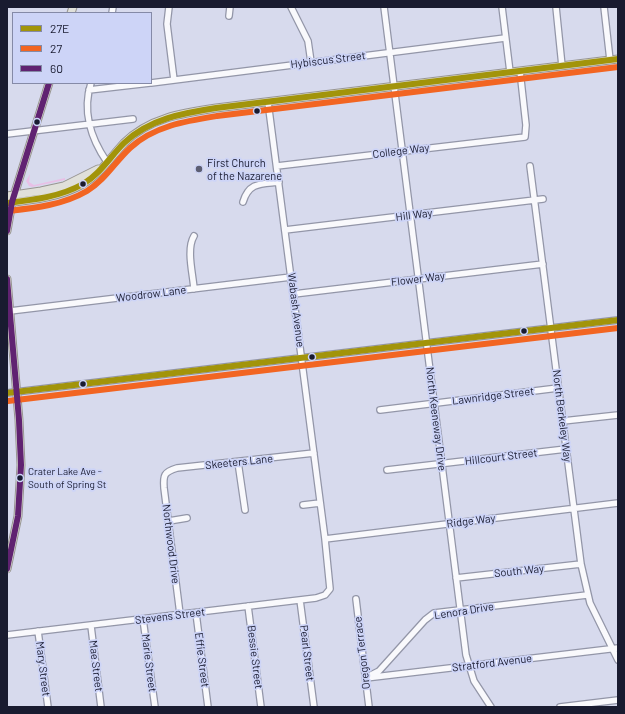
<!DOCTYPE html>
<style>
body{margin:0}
#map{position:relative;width:625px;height:714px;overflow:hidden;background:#d7daed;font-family:Barlow,sans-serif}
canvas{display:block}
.frame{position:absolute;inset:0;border:8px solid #191b30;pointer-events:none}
.legend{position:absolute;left:12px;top:12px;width:140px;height:72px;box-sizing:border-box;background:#cdd4f7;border:1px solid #858aa7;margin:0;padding:5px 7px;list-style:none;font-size:12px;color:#191b30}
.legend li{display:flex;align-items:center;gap:8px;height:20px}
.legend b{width:20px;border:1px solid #858aa7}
</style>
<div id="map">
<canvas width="625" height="714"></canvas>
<div class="frame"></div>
<ul class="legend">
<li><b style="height:5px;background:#a2940a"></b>27E</li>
<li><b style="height:5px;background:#f26522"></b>27</li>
<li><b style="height:5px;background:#602271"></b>60</li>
</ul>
</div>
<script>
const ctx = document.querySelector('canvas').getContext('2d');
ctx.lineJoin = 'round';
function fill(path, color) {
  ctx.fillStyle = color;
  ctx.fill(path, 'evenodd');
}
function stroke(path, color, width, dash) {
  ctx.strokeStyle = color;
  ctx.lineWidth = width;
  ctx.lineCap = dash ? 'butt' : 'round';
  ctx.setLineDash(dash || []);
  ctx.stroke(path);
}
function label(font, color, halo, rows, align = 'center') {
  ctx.font = font + ' Barlow,sans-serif';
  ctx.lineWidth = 3.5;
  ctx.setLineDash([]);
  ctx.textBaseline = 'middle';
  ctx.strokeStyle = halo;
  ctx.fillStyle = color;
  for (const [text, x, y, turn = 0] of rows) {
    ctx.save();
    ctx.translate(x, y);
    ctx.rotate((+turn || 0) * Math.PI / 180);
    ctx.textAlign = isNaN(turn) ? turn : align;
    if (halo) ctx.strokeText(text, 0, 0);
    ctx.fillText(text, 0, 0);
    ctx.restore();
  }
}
fill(new Path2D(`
 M 30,174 L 29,182 L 34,185 L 65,178 L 65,180 L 32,187 L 29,186 L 26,181 Z`), '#e8c0e6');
const minor = new Path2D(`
 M 169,7 L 167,24 L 174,80
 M 291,7 L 308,41 L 311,62
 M 384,7 L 466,655 L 474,681 L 491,707
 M 502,7 L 510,72
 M 556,7 L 562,66
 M 604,7 L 610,60
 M 112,13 L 113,7
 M 229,16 L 230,7
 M 91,83 C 82,111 91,139 107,162
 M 151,83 L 505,38
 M 89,90 L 150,83
 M 7,134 L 133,119
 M 277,166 L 525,137 L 526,125 L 520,71
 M 530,166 L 581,564 L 590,603 L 618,660
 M 243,202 C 249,182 261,184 279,182
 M 285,230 L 543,199
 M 194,236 C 186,249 193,274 194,289
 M 294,294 L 543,264
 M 10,311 L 291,277
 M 7,393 L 618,320
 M 380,410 L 558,388
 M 563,421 L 618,415
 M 238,462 L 245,510
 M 387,470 L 566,449
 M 303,505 L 320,503
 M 169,521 L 187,518
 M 325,539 L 618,503
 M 456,578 L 581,564
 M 356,599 L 369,707
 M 300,600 L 314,707
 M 248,606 L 261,707
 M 196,613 L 208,707
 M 180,614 L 164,488 C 163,475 164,472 177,468 L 314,453
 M 143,619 L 155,707
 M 91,626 L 101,707
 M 38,631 L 48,707
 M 7,635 L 316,598 L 325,595 L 330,589 L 325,539 L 268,102
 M 369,676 L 379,671 L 425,620 L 434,613 L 587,595
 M 366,678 L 618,648
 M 560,707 L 618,700`);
const major = new Path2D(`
 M 71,13 L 73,7
 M 7,196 L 41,191 L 64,186 L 98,169
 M 7,203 C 33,200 60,197 83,184 C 100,174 111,157 124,143 C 149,118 182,113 216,108 L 618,59
 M 7,231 L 12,202 L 49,83
 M 7,279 L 19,420 L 21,465 L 18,516 L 7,569`);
stroke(minor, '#9396a8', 8);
stroke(major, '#989692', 9);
stroke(minor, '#f9f9fc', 5.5);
stroke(major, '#e0e0da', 7);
stroke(new Path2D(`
 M 7,203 C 33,200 60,197 83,184 C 100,174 110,157 124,143 C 149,119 183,113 216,108 L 618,59
 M 7,393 L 618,320`), '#a2940a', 6);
stroke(new Path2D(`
 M 8,211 C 35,208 63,205 87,191 C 105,180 115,162 130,148 C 154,126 186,121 217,116 L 618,67
 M 8,401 L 618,328`), '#f26522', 6);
stroke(new Path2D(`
 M 7,231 L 12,202 L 49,83
 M 7,279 L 19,420 L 21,465 L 18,516 L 7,569`), '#602271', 6);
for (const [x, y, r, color] of [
 [257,111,3.5,"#191b30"],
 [37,122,3.5,"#191b30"],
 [199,169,4,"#5c5e72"],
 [83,184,3.5,"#191b30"],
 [524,331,3.5,"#191b30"],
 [312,357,3.5,"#191b30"],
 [83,384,3.5,"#191b30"],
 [20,478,3.5,"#191b30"]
]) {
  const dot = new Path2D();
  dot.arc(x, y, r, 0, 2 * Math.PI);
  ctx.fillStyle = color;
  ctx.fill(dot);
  stroke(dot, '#cdd4f7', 1.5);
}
label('10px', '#191b30', '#cdd4f7', [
 ["Crater Lake Ave -",28,472],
 ["South of Spring St",28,485]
], 'left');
label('11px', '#191b30', '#cdd4f7', [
 ["Hybiscus Street",328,60,-7],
 ["College Way",401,151,-7],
 ["Hill Way",414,215,-7],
 ["Flower Way",418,279,-7],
 ["Woodrow Lane",151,294,-7],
 ["Wabash Avenue",296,310,83],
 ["Lawnridge Street",493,396,-7],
 ["North Berkeley Way",562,416,83],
 ["North Keeneway Drive",436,419,83],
 ["Hillcourt Street",501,457,-7],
 ["Skeeters Lane",239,462,-6],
 ["Ridge Way",471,521,-7],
 ["Northwood Drive",171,544,83],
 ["South Way",519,571,-6],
 ["Lenora Drive",464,611,-9],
 ["Stevens Street",170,616,-7],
 ["Pearl Street",307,653,83],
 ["Oregon Terrace",362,653,-97],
 ["Bessie Street",255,657,83],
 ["Effie Street",202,660,83],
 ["Marie Street",149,663,83],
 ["Stratford Avenue",492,663,-7],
 ["Mae Street",96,666,83],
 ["Mary Street",43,669,83]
]);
label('11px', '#191b30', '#cdd4f7', [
 ["First Church",207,163],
 ["of the Nazarene",207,176]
], 'left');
</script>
